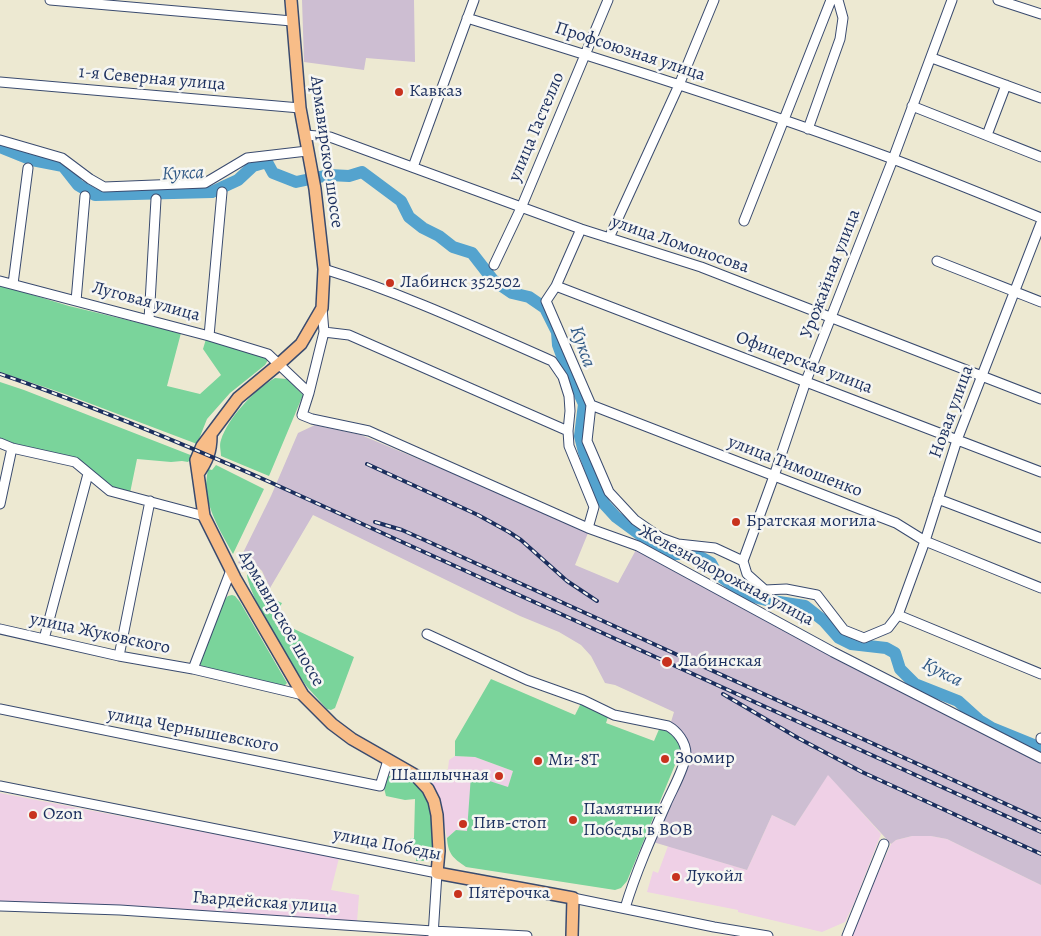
<!DOCTYPE html>
<meta charset="utf-8">
<style>
body{margin:0}
canvas{display:block;background:#ede9d2}
</style>
<canvas width="1041" height="936"></canvas>
<script>
const ctx = document.querySelector('canvas').getContext('2d');
ctx.lineJoin = 'round';
function fill(path, color) {
  ctx.fillStyle = color;
  ctx.fill(path, 'evenodd');
}
function stroke(path, color, width, dash) {
  ctx.strokeStyle = color;
  ctx.lineWidth = width;
  ctx.lineCap = dash ? 'butt' : 'round';
  ctx.setLineDash(dash || []);
  ctx.stroke(path);
}
function label(font, color, halo, rows, align = 'center') {
  ctx.font = font + ' Alegreya,serif';
  ctx.lineWidth = 5;
  ctx.setLineDash([]);
  ctx.textBaseline = 'middle';
  ctx.strokeStyle = halo;
  ctx.fillStyle = color;
  for (const [text, x, y, turn = 0] of rows) {
    ctx.save();
    ctx.translate(x, y);
    ctx.rotate((+turn || 0) * Math.PI / 180);
    ctx.textAlign = isNaN(turn) ? turn : align;
    if (halo) ctx.strokeText(text, 0, 0);
    ctx.fillText(text, 0, 0);
    ctx.restore();
  }
}
fill(new Path2D(`
 M 455,756 L 475,757 L 513,771 L 508,787 L 467,831 L 456,830 L 447,838 L 439,798 L 431,783 L 419,770 L 431,774 L 441,776 L 448,769 L 449,760 Z
 M 828,774 L 881,834 L 855,901 L 845,922 L 822,932 L 738,912 L 738,910 L 647,892 L 653,871 L 658,873 L 668,846 L 747,870 L 772,815 L 795,826 Z
 M 0,793 L 339,858 L 331,890 L 359,895 L 357,922 L 118,906 L 0,901 Z
 M 912,836 L 931,836 L 947,839 L 1041,885 L 1041,936 L 850,936 L 891,844 L 896,840 Z`), '#efd0e6');
fill(new Path2D(`
 M 302,0 L 414,0 L 415,62 L 366,58 L 364,70 L 304,62 Z
 M 315,425 L 361,435 L 471,481 L 588,533 L 575,565 L 618,583 L 637,548 L 736,604 L 918,701 L 1041,761 L 1041,885 L 947,839 L 931,836 L 912,836 L 896,840 L 891,844 L 828,775 L 795,826 L 772,815 L 747,870 L 653,842 L 691,754 L 688,745 L 679,728 L 671,722 L 674,712 L 615,685 L 605,683 L 591,656 L 581,645 L 559,632 L 520,616 L 313,515 L 270,588 L 262,571 L 258,567 L 238,563 L 271,496 L 298,433 Z`), '#cdbed2');
fill(new Path2D(`
 M 0,285 L 69,306 L 181,333 L 167,386 L 200,394 L 221,375 L 203,349 L 206,339 L 264,356 L 268,360 L 265,365 L 230,393 L 207,419 L 197,444 L 65,394 L 0,372 Z
 M 275,378 L 287,379 L 303,395 L 269,476 L 221,456 C 221,451 219,445 221,440 C 228,418 255,389 275,378 Z
 M 0,382 L 24,390 L 193,456 L 188,462 L 182,461 L 171,462 L 137,459 L 130,493 L 111,486 L 80,462 L 13,445 L 0,439 Z
 M 216,465 L 264,489 L 233,554 C 222,534 208,512 206,488 C 206,482 207,475 208,469 L 212,470 Z
 M 249,570 C 265,576 262,595 282,603 L 274,618 L 294,629 L 354,657 L 335,708 L 331,710 L 327,709 C 321,702 315,696 309,689 C 295,671 244,590 247,571 Z
 M 232,595 L 235,596 L 240,602 L 287,683 L 284,686 L 203,668 L 200,664 L 199,659 L 224,600 L 228,596 Z
 M 491,679 L 575,715 L 582,701 L 608,717 L 606,723 L 654,741 L 660,727 L 676,734 L 682,748 L 627,881 L 621,888 L 615,890 L 466,867 C 453,858 448,854 447,838 L 456,830 L 467,831 L 471,775 L 508,787 L 513,771 L 475,757 L 455,756 L 455,741 Z
 M 396,773 C 435,780 432,823 434,854 C 430,862 424,861 416,861 L 416,850 L 410,850 L 410,839 L 414,838 L 415,799 L 405,800 L 386,796 L 384,788 L 387,777 Z`), '#7ad49b');
stroke(new Path2D(`
 M 0,147 L 32,160 L 63,166 L 78,185 L 95,195 L 212,192 L 238,180 L 253,166 L 267,162 L 273,173 L 296,182 L 329,175 L 349,176 L 362,172 L 401,201 L 409,217 L 423,228 L 439,236 L 453,247 L 472,253 L 493,280 L 512,293 L 529,297 L 545,308 L 557,332 L 558,345 L 562,356 L 584,404 L 580,436 L 584,452 L 598,490 L 605,505 L 616,517 L 654,545 L 671,554 L 695,554 L 711,563 L 717,574 L 746,595 L 766,600 L 805,606 L 824,621 L 839,638 L 851,644 L 886,648 L 895,653 L 900,669 L 915,684 L 958,701 L 979,720 L 992,728 L 1041,748`), '#54a3ce', 12);
const minor = new Path2D(`
 M 50,0 L 292,21
 M 998,0 L 1041,14
 M 467,18 C 610,62 753,107 893,159 C 943,178 992,198 1041,218
 M 932,58 L 1041,98
 M 0,82 L 300,108
 M 912,106 L 1041,157
 M 808,129 L 840,39 L 843,18 L 838,0
 M 305,135 L 330,137 L 581,229 L 701,267 L 1041,399
 M 987,135 L 1006,85
 M 0,140 L 62,158 L 90,179 L 104,187 L 205,183 L 247,158 L 307,151
 M 413,167 L 474,0
 M 744,221 L 831,0
 M 581,229 L 556,286 L 546,301 L 591,405 L 587,441 L 609,492 L 635,520 L 661,538 L 678,544 L 715,548 L 743,561 L 747,574 L 765,590 L 786,589 L 817,595 L 844,630 L 864,638 L 888,628 L 898,615 L 925,541 L 957,440 L 1041,223
 M 609,238 L 679,85 L 714,0
 M 937,261 L 1041,302
 M 494,265 L 521,208 L 608,0
 M 324,269 C 402,293 477,328 552,361 L 563,377 L 569,396 L 570,411 L 568,431 L 569,446 L 594,507 L 588,528
 M 0,281 L 209,336 L 268,354 L 309,393
 M 13,284 L 28,168
 M 556,286 L 1041,472
 M 76,301 L 85,196
 M 322,308 L 324,332 L 309,393 L 302,415 L 312,419 L 369,431 L 588,528 L 638,546 L 833,652 L 1041,758
 M 149,320 L 156,199
 M 324,332 L 349,335 L 568,431
 M 209,336 L 222,192
 M 591,405 L 896,523 L 925,541 L 1041,588
 M 0,443 L 12,448 L 75,462 L 110,491 L 204,516
 M 938,499 L 1041,538
 M 0,504 L 12,448
 M 743,561 L 774,476 L 806,381 L 893,159 L 952,0
 M 898,615 L 1041,674
 M 0,629 L 119,656 L 193,669 L 303,695
 M 427,634 L 527,680 L 583,700 L 614,715 L 668,726 C 677,731 686,742 686,754 C 685,768 672,790 666,804 C 651,838 636,872 625,908
 M 44,639 L 88,474
 M 119,656 L 150,501
 M 193,669 L 231,570
 M 0,709 L 380,786 L 388,760
 M 1041,739 L 1041,738
 M 0,786 L 437,873 L 433,936
 M 573,898 L 714,927 L 768,936
 M 0,906 L 120,910 L 433,931 L 527,936
 M 847,936 L 884,844`);
const major = new Path2D(`
 M 291,0 L 300,108 L 315,189 L 324,269 L 322,308 L 301,344 L 279,364 L 238,398 L 202,446 L 196,460 L 204,516 L 235,578 L 303,695 L 332,724 L 352,739 L 415,775 L 428,789 L 434,801 L 437,815 L 439,851 L 437,873 L 573,898 L 572,936
 M 198,474 C 207,461 211,452 211,436`);
stroke(minor, '#3a4b6f', 11);
stroke(major, '#3a4b6f', 14);
stroke(minor, '#fff', 9);
stroke(major, '#f8bd88', 11);
const rail = new Path2D(`
 M 0,374 C 93,406 183,444 272,483 L 1041,832
 M 367,464 L 478,515 L 509,532 L 521,540 L 567,581 L 597,601
 M 375,522 L 402,530 L 429,542 L 1041,820
 M 723,694 L 798,738 L 862,772 L 1041,854`);
stroke(rail, '#1b2f5e', 4);
stroke(rail, '#f6f6f2', 2, [5.5]);
for (const [x, y, r, color] of [
 [399,92,5,"#c8321e"],
 [390,283,5,"#c8321e"],
 [736,522,5,"#c8321e"],
 [667,662,6,"#c8321e"],
 [665,759,5,"#c8321e"],
 [538,761,5,"#c8321e"],
 [499,776,5,"#c8321e"],
 [33,815,5,"#c8321e"],
 [573,820,5,"#c8321e"],
 [463,824,5,"#c8321e"],
 [676,877,5,"#c8321e"],
 [458,894,5,"#c8321e"]
]) {
  const dot = new Path2D();
  dot.arc(x, y, r, 0, 2 * Math.PI);
  ctx.fillStyle = color;
  ctx.fill(dot);
  stroke(dot, '#f6f6f2', 2);
}
label('18px', '#1b2f5e', '#f6f6f2', [
 ["Профсоюзная улица",630,52,18],
 ["1-я Северная улица",152,79,5],
 ["улица Гастелло",537,127,-67],
 ["Армавирское шоссе",326,152,82],
 ["улица Ломоносова",680,245,19],
 ["Урожайная улица",831,274,-69],
 ["Луговая улица",146,302,15],
 ["Офицерская улица",804,363,21],
 ["Новая улица",952,412,-70],
 ["улица Тимошенко",795,467,21],
 ["Железнодорожная улица",726,576,28],
 ["Армавирское шоссе",281,619,60],
 ["улица Жуковского",100,634,12],
 ["улица Чернышевского",193,731,11],
 ["улица Победы",387,845,11],
 ["Гвардейская улица",265,903,4]
]);
label('18px', '#1b2f5e', '#f6f6f2', [
 ["Кавказ",409,92],
 ["Лабинск 352502",400,283],
 ["Братская могила",746,522],
 ["Лабинская",678,662],
 ["Зоомир",675,759],
 ["Ми-8Т",548,761],
 ["Шашлычная",489,776,"right"],
 ["Памятник",583,810],
 ["Победы в ВОВ",583,831],
 ["Ozon",43,815],
 ["Пив-стоп",473,824],
 ["Лукойл",686,877],
 ["Пятёрочка",468,894]
], 'left');
label('italic 19px', '#2f5885', '#f6f6f2', [
 ["Кукса",183,174,-2],
 ["Кукса",582,347,70],
 ["Кукса",942,673,27]
]);
</script>
